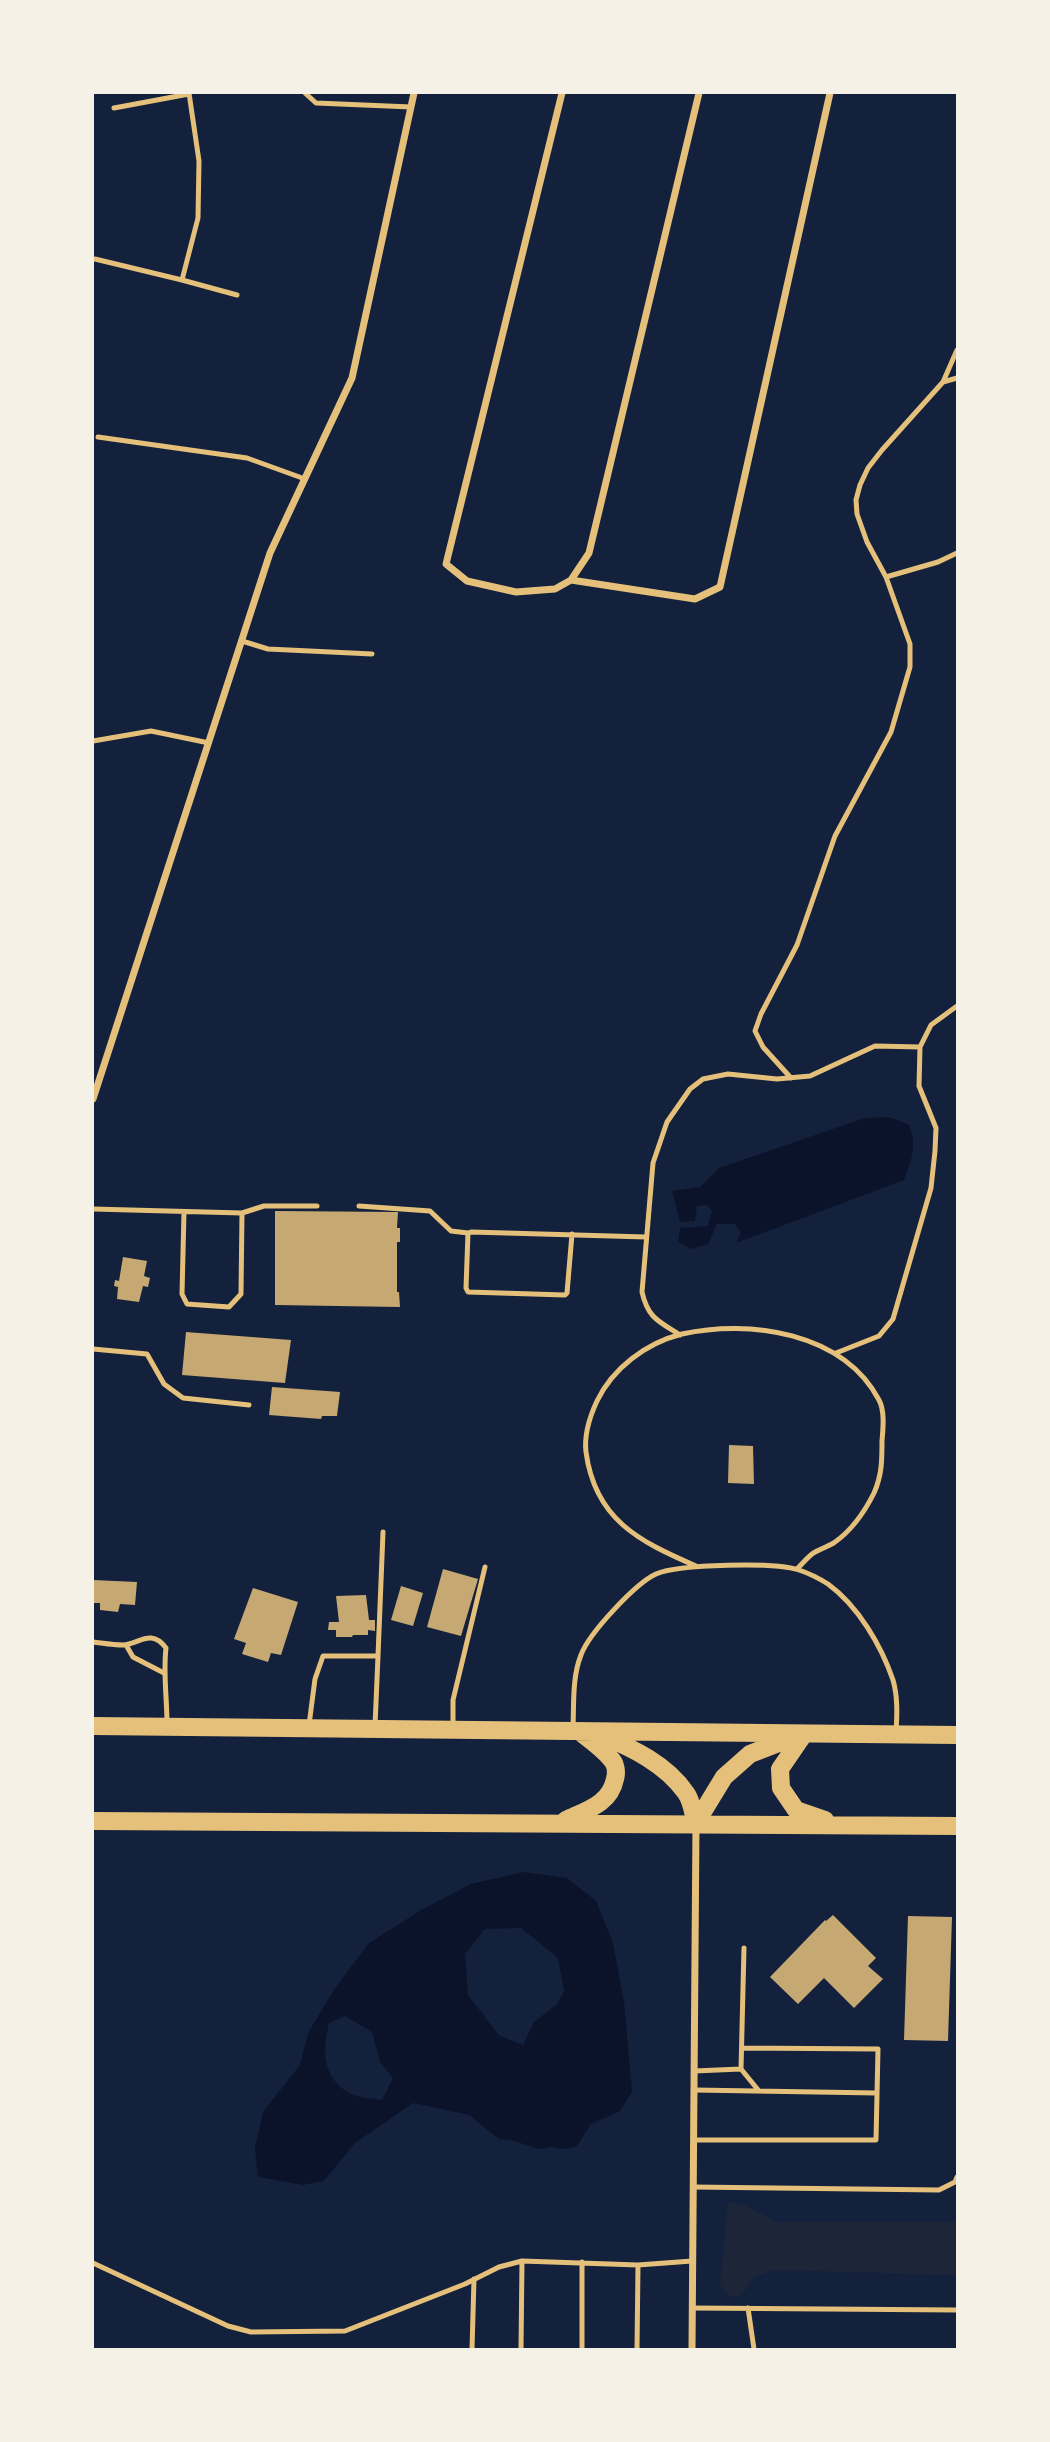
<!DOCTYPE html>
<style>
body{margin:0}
#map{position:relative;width:1050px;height:2442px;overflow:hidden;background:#14213d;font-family:"Titillium Web",sans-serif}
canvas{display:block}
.frame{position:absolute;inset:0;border:94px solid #f6f1e7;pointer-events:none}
</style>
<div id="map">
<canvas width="1050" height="2442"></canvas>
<div class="frame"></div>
</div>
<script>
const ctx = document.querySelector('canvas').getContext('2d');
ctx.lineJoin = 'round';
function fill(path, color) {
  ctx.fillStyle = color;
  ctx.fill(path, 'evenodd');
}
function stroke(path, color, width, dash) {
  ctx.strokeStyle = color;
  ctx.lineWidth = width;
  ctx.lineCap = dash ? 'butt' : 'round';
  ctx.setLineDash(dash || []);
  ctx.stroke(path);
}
fill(new Path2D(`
 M 728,2202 L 746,2206 L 777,2222 L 957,2222 L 957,2275 L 774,2270 L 754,2277 L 742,2295 L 731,2297 L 720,2286 Z`), '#1d2539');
fill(new Path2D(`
 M 889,1117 L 909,1125 C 917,1145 912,1160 904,1180 L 736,1243 L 741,1233 L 735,1224 L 717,1224 L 708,1244 L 692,1249 L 678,1242 L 680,1228 L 708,1226 L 712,1211 L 707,1205 L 697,1206 L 695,1221 L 680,1222 L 672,1191 L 700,1187 L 719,1168 L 865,1118 Z
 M 524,1872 L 567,1878 L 596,1901 L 613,1943 L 624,2002 L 632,2092 L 620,2111 L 591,2124 L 577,2146 L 566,2149 L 551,2147 L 539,2149 L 511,2140 L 499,2139 L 469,2115 L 413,2103 L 355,2143 L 324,2181 L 303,2185 L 258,2177 L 255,2148 L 263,2112 L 300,2065 L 308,2033 L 335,1988 L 369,1943 L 421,1910 L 471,1884 ZM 521,1928 L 558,1958 L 564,1991 L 557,2004 L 534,2022 L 523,2045 L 499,2035 L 468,1995 L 465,1954 L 485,1929 ZM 345,2016 L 372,2032 L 380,2062 L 393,2078 L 382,2100 C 373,2098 357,2098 349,2093 C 321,2076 323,2050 329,2023 Z`), '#0b132b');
fill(new Path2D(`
 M 275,1211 L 398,1212 L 397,1228 L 400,1228 L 400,1242 L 397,1242 L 397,1292 L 399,1292 L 400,1307 L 275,1305 Z
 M 123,1257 L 147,1261 L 144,1276 L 150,1278 L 148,1287 L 143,1286 L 139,1302 L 117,1299 L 118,1287 L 114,1286 L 115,1280 L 119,1281 Z
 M 186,1332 L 291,1340 L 285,1383 L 182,1375 Z
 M 272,1387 L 340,1392 L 337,1416 L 322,1416 L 321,1419 L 269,1415 Z
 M 729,1445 L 753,1446 L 754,1484 L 728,1483 Z
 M 443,1569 L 478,1579 L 461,1636 L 427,1627 Z
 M 93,1580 L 137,1582 L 135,1605 L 120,1604 L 118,1612 L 100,1610 L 100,1603 L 93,1603 Z
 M 401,1586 L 423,1593 L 413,1626 L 391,1620 Z
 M 253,1588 L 298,1602 L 281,1655 L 271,1653 L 268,1662 L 242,1654 L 246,1643 L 234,1639 Z
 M 366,1595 L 369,1620 L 375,1620 L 375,1631 L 368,1630 L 368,1635 L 353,1635 L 352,1637 L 336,1637 L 336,1630 L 328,1630 L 329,1622 L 339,1622 L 336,1596 Z
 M 833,1915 L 876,1958 L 868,1966 L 883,1979 L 854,2008 L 824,1978 L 798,2004 L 770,1977 L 825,1920 L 826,1921 Z
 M 908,1916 L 952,1917 L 948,2041 L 904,2040 Z`), '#c6a872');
stroke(new Path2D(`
 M 305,93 L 316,103 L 411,107
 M 114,108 L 189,94
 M 95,259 L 182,280 L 198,218 L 199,161 L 189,93
 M 182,280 L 237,295
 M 943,382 L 957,350
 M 98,437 L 247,458 L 305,479
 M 886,577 L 938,562 L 957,553
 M 242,641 L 268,649 L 372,654
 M 93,741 L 151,731 L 209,743
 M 791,1078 L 763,1047 L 755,1031 L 761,1014 L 797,945 L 835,836 L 891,732 L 910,667 L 910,644 L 886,577 L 867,542 L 857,514 L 856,500 L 860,485 L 868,468 L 882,450 L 943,382 L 957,378
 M 359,1206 L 430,1211 L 451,1231 L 468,1233
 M 93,1209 L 242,1213 L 241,1294 L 229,1307 L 187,1304 L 182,1294 L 184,1212
 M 242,1213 L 264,1206 L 317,1206
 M 572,1234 L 567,1293 L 565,1295 L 468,1292 L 466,1288 L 468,1233 L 471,1232 L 646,1237
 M 680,1335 C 658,1321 648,1318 642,1292 L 653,1163 L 667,1122 L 690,1089 L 703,1079 L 728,1074 L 777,1079 L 810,1076 L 875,1046 L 920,1047
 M 93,1349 L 147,1354 L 164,1384 L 183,1398 L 249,1405
 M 836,1353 L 879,1336 L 893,1319 L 931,1188 L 935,1151 L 936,1128 L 919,1086 L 920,1047 L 931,1025 L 957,1006
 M 696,1566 C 638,1541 595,1519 586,1452 C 584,1435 590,1416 597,1401 C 613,1368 646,1343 682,1334 C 749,1319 843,1332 879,1400 C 885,1411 883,1429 882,1441 C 882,1460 882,1475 874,1493 C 865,1511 852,1530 835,1542 C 828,1547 819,1549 812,1554 C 807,1558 802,1564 797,1569
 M 93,1642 C 102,1643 113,1645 123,1645 C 139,1644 151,1628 166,1648 C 163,1673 167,1698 167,1724
 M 126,1645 L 133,1657 L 164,1673
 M 378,1656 L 383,1532
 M 309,1725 L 315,1679 L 323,1656 L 378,1656 L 375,1726
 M 453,1727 L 453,1700 L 485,1567
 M 573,1728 C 574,1705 572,1677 581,1655 C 589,1633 636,1583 656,1574 C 679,1564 776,1562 799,1570 C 808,1573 820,1579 828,1584 C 858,1606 881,1645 893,1680 C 898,1697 897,1716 896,1733
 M 741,2069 L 759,2091
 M 694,2071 L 741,2069 L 744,1948
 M 694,2090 L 877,2093
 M 694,2140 L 876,2140 L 878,2049 L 742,2048
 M 693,2187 L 939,2190 L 955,2182 L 957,2177
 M 582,2262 L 582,2349
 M 93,2263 L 228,2326 L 251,2332 L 345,2331 L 465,2284 L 499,2267 L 522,2261 L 638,2265 L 692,2261
 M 692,2308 L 957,2310
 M 748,2308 L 754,2349
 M 472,2349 L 474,2279
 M 521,2349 L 522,2261
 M 637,2349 L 638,2265`), '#e5c07b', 5);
stroke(new Path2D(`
 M 562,93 L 446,564 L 467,581 L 516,592 L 555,589 L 571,580 L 589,553 L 699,93
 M 571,580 L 695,599 L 720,587 L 830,93
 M 93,1099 L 270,553 L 352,378 L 414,93
 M 692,2349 L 696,1824`), '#e5c07b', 7);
stroke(new Path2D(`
 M 93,1726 L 957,1735
 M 804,1734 L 780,1769 L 781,1788 L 796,1810 L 825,1820
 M 601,1735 C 632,1748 666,1764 686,1793 C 692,1801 693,1814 696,1823
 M 566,1820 C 587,1810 610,1804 615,1779 C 617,1772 616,1763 610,1758 C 602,1748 590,1740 580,1732
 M 93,1821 L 957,1826
 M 696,1823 L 724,1777 L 750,1754 L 794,1737`), '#e5c07b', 18);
</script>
